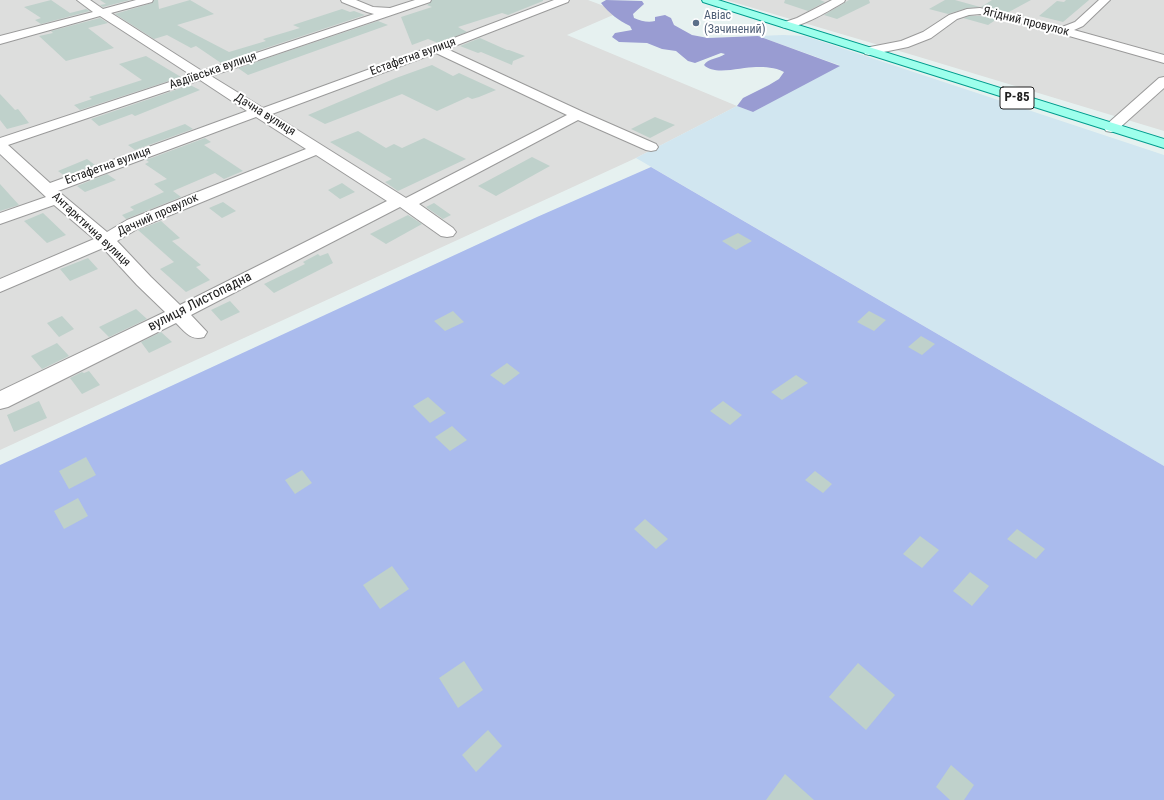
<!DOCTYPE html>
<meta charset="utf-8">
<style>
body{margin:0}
canvas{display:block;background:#e6f1f0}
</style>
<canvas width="1164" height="800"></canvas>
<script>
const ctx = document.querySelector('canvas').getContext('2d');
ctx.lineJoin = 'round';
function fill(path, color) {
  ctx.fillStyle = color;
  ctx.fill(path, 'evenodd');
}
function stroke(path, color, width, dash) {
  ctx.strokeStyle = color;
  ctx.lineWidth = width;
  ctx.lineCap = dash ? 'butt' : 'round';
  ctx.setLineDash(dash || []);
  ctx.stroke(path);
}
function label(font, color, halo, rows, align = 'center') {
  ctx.font = font + ' "Roboto Condensed",sans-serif';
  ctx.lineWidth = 4;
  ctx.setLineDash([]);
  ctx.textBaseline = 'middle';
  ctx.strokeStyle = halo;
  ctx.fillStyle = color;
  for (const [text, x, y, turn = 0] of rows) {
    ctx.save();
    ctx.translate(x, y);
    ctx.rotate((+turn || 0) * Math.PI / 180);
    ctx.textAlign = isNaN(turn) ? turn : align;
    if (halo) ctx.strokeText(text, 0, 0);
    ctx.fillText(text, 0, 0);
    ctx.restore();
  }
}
fill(new Path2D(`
 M 0,0 L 588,0 L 620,12 L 567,35 L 737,106 L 636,158 L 0,450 Z
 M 726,0 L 1164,0 L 1164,131 L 916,56 Z`), '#dddedd');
fill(new Path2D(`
 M 783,35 L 805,36 L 1164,155 L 1164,466 L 636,158 L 737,106 L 753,112 L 839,65 L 758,36 Z`), '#d1e6f0');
fill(new Path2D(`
 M 651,167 L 1164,466 L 1164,800 L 0,800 L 0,465 L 537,217 Z`), '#aabbed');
fill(new Path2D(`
 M 606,0 L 642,1 L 644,4 L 633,14 L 634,18 C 641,21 648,23 655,21 L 655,17 L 665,15 L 671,18 L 674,25 L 692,35 L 708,38 L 758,36 L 840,66 L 753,112 L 737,106 L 743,98 L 769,85 L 779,79 L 784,72 C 774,67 766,67 756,67 C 742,67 714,76 704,65 C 708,58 719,59 725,54 L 721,53 L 695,63 L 688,61 L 676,51 L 662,49 L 647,43 L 619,42 L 612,37 L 615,33 L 632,30 L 630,26 C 618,20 610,14 601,3 Z`), '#999cd2');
fill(new Path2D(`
 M 51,0 L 70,13 L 86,9 L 90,11 L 41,24 L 35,20 L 41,18 L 24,7 Z
 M 100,0 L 130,0 L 103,7 L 100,5 L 106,4 Z
 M 154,0 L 158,0 L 159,9 L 190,0 L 214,14 L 177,25 L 229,52 L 266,41 L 263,39 L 300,28 L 293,25 L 342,9 L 350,12 L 354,11 L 365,15 L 221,63 L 196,46 L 191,48 L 167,35 L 154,39 L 115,14 L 152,3 Z
 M 432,0 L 543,0 L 543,1 L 508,15 L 502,13 L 458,27 L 467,32 L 438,43 L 428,39 L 412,45 L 401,17 L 432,7 L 427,5 L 430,3 Z
 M 785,0 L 820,0 L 825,2 L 808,11 L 784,3 Z
 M 849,0 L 869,0 L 870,3 L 837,19 L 824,15 Z
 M 945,0 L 955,0 L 980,7 L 967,8 L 948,14 L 929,9 Z
 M 992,0 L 1031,0 L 1007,13 L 981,7 Z
 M 1066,0 L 1089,0 L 1063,22 L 1039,16 L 1057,1 L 1064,2 Z
 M 969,16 L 980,16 L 997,19 L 988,25 L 963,18 Z
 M 100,18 L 108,23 L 88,28 L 114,48 L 66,61 L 39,36 L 53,33 L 51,31 Z
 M 378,21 L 388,25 L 248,75 L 238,68 Z
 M 480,38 L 507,50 L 509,50 L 525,56 L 513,61 L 512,65 L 481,52 L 478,53 L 460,46 Z
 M 146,56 L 181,77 L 80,110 L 74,105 L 92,99 L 89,97 L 142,80 L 119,64 Z
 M 432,65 L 453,76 L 459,73 L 496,90 L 479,97 L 472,99 L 468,97 L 437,111 L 402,94 L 325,124 L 308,115 L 396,78 Z
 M 190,85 L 200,90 L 135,116 L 132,114 L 99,126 L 91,119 Z
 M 0,94 L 15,110 L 18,109 L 29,123 L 7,129 L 0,120 Z
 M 655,117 L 675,125 L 650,138 L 631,129 Z
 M 185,124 L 193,129 L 135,150 L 128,145 Z
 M 358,131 L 386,148 L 394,144 L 402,148 L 424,138 L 466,159 L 398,191 L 385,182 L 392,179 L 330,142 Z
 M 205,138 L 211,142 L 204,145 L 243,171 L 224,179 L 215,173 L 173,191 L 181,197 L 126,219 L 122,215 L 134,210 L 130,207 L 164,192 L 154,184 L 167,179 L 145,164 L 149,162 L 146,160 Z
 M 532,157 L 550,166 L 496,196 L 478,186 Z
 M 87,159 L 95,165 L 65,176 L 58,171 Z
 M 107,174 L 116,180 L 85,192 L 77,186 Z
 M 342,183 L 355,192 L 340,199 L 328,190 Z
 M 0,184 L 19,205 L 0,211 Z
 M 223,202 L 236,211 L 222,218 L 209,208 Z
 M 434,203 L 451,215 L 443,219 L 426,207 Z
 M 43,213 L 66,235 L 47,243 L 24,221 Z
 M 408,215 L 422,224 L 386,244 L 370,234 Z
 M 161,221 L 180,238 L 172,241 L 201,265 L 196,267 L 210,280 L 186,292 L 160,269 L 174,262 L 138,230 Z
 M 738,233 L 752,241 L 736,250 L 722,241 Z
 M 328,253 L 333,263 L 274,293 L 264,284 L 305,264 L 303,262 L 318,254 L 320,256 Z
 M 88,258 L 98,269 L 70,281 L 60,269 Z
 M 230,301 L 240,312 L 221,321 L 211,310 Z
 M 136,309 L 147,319 L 109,337 L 99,327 Z
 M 453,311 L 464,322 L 445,331 L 434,321 Z
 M 869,311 L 886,320 L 874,331 L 857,322 Z
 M 62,316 L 74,329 L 59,337 L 47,323 Z
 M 161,332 L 172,342 L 149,353 L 141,342 Z
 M 921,336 L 935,344 L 922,355 L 908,347 Z
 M 57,343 L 69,356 L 42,369 L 31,356 Z
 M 507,363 L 520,373 L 504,385 L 490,375 Z
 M 89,371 L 100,385 L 82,394 L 70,378 L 82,372 L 84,373 Z
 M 796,375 L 808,383 L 782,400 L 771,392 Z
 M 428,397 L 446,413 L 430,423 L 413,406 Z
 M 39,401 L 47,418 L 14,432 L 7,415 Z
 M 723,401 L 742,415 L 730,425 L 710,411 Z
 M 452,426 L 467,440 L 450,451 L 435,437 Z
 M 86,457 L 96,475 L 69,489 L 59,471 Z
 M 302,470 L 312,483 L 295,494 L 285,480 Z
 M 815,471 L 832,484 L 823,493 L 805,480 Z
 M 78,498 L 88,516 L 64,529 L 54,511 Z
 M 645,519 L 668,539 L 656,549 L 634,529 Z
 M 1017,529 L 1045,549 L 1036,559 L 1007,539 Z
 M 920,536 L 939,550 L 922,568 L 903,554 Z
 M 392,566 L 409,589 L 380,609 L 363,585 Z
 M 970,572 L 989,586 L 972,606 L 953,591 Z
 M 464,661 L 483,690 L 458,708 L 439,678 Z
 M 858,663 L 895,695 L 866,730 L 829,697 Z
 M 488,730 L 502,746 L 476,772 L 462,755 Z
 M 951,765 L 974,785 L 964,800 L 950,800 L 936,787 Z
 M 785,774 L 814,800 L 766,800 Z`), '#bfd1cb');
const minor = new Path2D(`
 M 77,0 L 90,0 L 103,9 L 136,0 L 153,0 L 152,2 L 111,13 L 202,71 L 374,14 L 367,12 L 342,2 L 341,0 L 356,0 L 373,7 L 390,8 L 415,0 L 431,0 L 430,2 L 211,76 L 263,108 L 433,46 L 554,0 L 569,0 L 568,2 L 447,49 L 583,112 L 656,144 L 658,147 L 656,150 L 651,151 L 646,150 L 578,120 L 419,204 L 453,228 L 456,232 L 453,236 L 447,237 L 441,236 L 400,207 L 191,315 L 207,332 L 204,337 C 191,341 185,332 176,323 L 8,407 L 0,409 L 0,391 L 165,312 L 137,285 L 103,248 L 0,292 L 0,279 L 94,239 L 54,205 L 0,224 L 0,213 L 46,197 L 0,154 L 0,138 L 191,75 L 100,16 L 0,44 L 0,36 L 93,12 ZM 436,53 L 567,115 L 406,198 L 272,114 ZM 200,80 L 247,111 L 50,183 L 8,145 ZM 256,117 L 306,149 L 127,220 L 107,232 L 58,191 ZM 316,155 L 387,201 L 180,305 L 151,277 L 117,241 L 139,228 Z
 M 832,0 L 845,0 L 844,2 C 830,10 797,31 782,27 L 780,25 L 782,23 L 797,18 Z
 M 1099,0 L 1110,0 L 1083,26 L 1074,30 L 1164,55 L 1164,63 L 1041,28 L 980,14 L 969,15 L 957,19 L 931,38 L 908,47 L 869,55 L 865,54 L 863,51 L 865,48 L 901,41 L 923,32 L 949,15 L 967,9 L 980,8 L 1062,27 L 1075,22 Z
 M 1164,77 L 1164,88 L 1116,131 L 1111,132 L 1106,131 L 1104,128 L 1106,125 L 1159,78 Z`);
const major = new Path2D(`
 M 702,0 L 718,0 L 1164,139 L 1164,148 L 703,2 Z`);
stroke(minor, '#9a9a9a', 2);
stroke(major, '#009c8d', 2);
fill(minor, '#fff');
fill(major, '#9dffec');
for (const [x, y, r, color] of [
 [696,23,4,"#5c6f8a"]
]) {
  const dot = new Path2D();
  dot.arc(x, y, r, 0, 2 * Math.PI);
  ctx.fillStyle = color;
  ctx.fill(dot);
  stroke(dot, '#fff', 1.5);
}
label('12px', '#4e5e75', '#fff', [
 ["Авіас",704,16],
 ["(Зачинений)",704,30]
], 'left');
label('12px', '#202020', '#fff', [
 ["Ягідний провулок",1026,22,14],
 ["Естафетна вулиця",413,57,-20],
 ["Авдіївська вулиця",213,71,-19],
 ["Дачна вулиця",265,115,32],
 ["Естафетна вулиця",108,166,-20],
 ["Дачний провулок",158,215,-24],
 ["Антарктична вулиця",91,230,43]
]);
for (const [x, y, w] of [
 [1017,98,34]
]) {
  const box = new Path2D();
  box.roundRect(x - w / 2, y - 11, w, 22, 3);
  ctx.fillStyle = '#fff';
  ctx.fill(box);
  stroke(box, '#202020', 1);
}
label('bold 13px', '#202020', null, [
 ["Р-85",1017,98]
]);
label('14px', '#202020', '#fff', [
 ["вулиця Листопадна",200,302,-27]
]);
</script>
